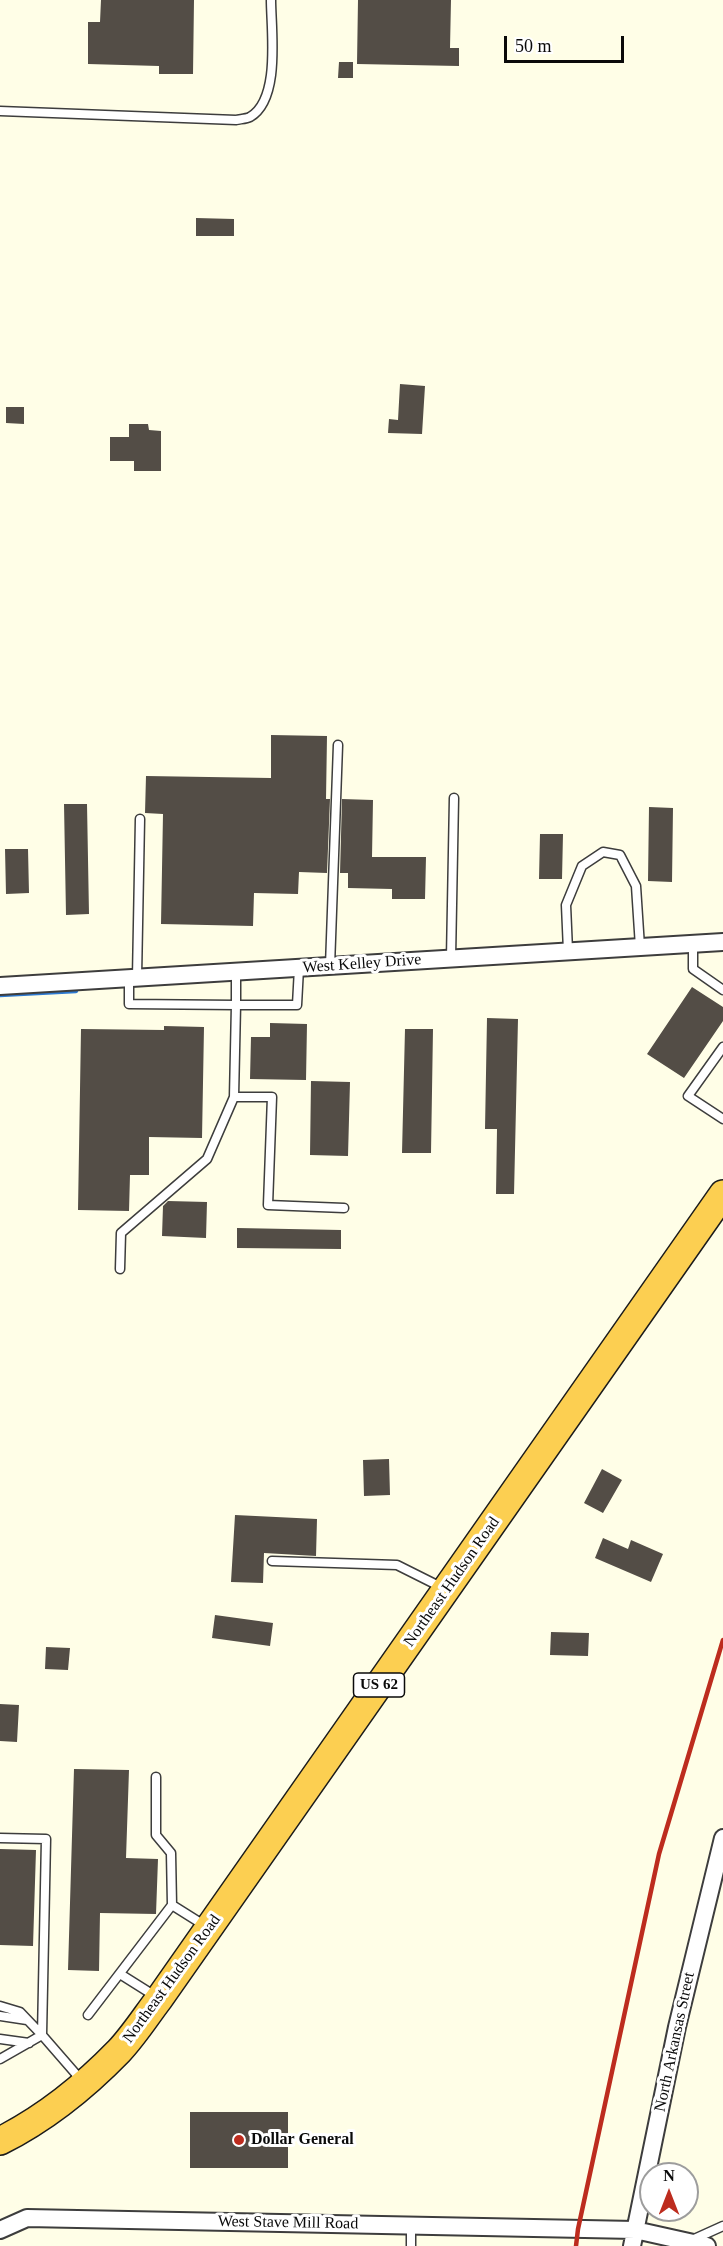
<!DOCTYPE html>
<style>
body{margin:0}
#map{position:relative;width:723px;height:2246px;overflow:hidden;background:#fffee7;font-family:Georgia,serif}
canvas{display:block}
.north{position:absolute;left:639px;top:2162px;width:60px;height:60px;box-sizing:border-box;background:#fff;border:2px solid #9d9d9d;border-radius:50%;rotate:0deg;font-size:16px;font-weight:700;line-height:24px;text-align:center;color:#0a0a0a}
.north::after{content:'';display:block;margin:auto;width:21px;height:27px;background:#bd2c1e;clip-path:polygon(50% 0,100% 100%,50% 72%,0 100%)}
.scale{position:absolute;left:504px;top:36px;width:120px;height:27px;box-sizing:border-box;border:3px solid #0a0a0a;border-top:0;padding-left:8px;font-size:18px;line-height:21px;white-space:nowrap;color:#0a0a0a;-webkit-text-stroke:4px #fff;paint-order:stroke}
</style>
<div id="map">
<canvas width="723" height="2246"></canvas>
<div class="north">N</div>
<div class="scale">50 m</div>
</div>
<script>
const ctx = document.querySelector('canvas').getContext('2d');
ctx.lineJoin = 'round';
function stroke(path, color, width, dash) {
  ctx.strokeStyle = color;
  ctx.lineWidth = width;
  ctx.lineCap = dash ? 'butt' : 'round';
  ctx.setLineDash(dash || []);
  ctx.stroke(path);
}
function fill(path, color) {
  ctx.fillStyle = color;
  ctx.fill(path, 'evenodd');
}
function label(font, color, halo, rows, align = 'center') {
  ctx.font = font + ' Georgia,serif';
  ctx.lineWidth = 6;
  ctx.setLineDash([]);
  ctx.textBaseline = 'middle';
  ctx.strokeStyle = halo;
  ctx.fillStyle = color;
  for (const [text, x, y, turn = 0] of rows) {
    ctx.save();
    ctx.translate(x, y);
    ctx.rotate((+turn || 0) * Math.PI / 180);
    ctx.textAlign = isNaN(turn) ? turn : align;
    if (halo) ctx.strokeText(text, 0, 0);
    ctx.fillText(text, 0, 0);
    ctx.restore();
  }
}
stroke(new Path2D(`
 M 0,995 L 76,991`), '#2e7ad2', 4.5);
fill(new Path2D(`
 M 101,0 L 194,0 L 193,74 L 159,74 L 159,66 L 88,64 L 88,22 L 100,22 Z
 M 358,0 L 451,0 L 450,48 L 459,48 L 459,66 L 357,64 Z
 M 339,62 L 353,62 L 353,78 L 338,78 Z
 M 196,218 L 234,219 L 234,236 L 196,236 Z
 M 400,384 L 425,386 L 422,434 L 388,433 L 389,419 L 398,420 Z
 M 6,407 L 24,407 L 24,424 L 6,423 Z
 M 129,424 L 148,424 L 149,430 L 161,431 L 161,471 L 134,471 L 134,461 L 110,461 L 110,437 L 129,437 Z
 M 271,735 L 327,736 L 326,799 L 330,799 L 327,873 L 299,872 L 298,894 L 254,893 L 253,926 L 161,924 L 163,814 L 145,813 L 146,776 L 271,778 Z
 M 342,799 L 373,800 L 372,857 L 426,857 L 425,899 L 392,899 L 392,889 L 348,888 L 348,873 L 340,873 Z
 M 64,804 L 87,804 L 89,914 L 66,915 Z
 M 649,807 L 673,808 L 672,882 L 648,881 Z
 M 540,834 L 563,834 L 562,879 L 539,879 Z
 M 5,849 L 28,849 L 29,893 L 6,894 Z
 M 692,987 L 723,1007 L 723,1021 L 684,1078 L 647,1054 Z
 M 487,1018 L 518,1019 L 514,1194 L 496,1194 L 497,1129 L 485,1129 Z
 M 270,1023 L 307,1024 L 306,1080 L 250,1079 L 251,1037 L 270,1037 Z
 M 164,1026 L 204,1027 L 202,1138 L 149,1137 L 149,1175 L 130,1175 L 129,1211 L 78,1210 L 81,1029 L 164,1030 Z
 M 405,1029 L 433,1029 L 431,1153 L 402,1153 Z
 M 311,1081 L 350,1082 L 348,1156 L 310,1155 Z
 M 168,1201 L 207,1202 L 206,1238 L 162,1236 L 163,1206 Z
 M 237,1228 L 341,1230 L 341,1249 L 237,1248 Z
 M 389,1459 L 390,1495 L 364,1496 L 363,1460 Z
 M 602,1469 L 622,1480 L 603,1513 L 584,1503 Z
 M 235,1515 L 317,1519 L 316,1556 L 264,1553 L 263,1583 L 231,1582 Z
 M 603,1538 L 628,1549 L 631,1540 L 663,1554 L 651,1582 L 595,1558 Z
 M 215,1615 L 273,1623 L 270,1646 L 212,1638 Z
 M 551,1632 L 589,1633 L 588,1656 L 550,1655 Z
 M 46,1647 L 70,1648 L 68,1670 L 45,1669 Z
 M 0,1704 L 19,1705 L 17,1742 L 0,1741 Z
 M 74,1769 L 129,1770 L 126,1858 L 158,1859 L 156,1914 L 100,1913 L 99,1971 L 68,1970 Z
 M 0,1849 L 36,1850 L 33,1946 L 0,1945 Z
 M 190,2112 L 288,2112 L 288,2168 L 190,2168 Z`), '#534d46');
const service = new Path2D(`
 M 0,111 L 236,120 C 240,119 246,119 250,117 C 281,99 271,30 271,0
 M 693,944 L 693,969 L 723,990
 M 568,951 L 566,905 L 582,866 L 603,852 L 620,855 L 636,886 L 640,947
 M 451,958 L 454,798
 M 330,966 L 338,745
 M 299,968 L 297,1005 L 236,1005 L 234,1097 L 272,1097 L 268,1205 L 344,1208
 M 137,977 L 140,819
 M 129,978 L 129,1004 L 236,1005 L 236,971
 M 723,1047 L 688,1096 L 723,1119
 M 120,1269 L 121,1233 L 207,1159 L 234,1097
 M 272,1561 L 397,1565 L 443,1588
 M 0,1838 L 46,1839 L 42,2035 L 0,2059
 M 172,1905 L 207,1927
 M 120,1974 L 155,1996
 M 0,2006 L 20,2012 L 42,2035 L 82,2081
 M 88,2015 L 172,1905 L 171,1853 L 156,1835 L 156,1777
 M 0,2016 L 27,2020
 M 0,2039 L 29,2043
 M 411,2225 L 411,2246
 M 692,2240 L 723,2226`);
const minor = new Path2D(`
 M 0,986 L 723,942
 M 0,2230 L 27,2218 L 635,2230 L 707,2246
 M 632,2246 L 677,2027 L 723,1838`);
const trunk = new Path2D(`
 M 0,2141 C 44,2119 85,2086 119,2051 C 134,2035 146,2016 159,1999 L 723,1194`);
stroke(service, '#3d3d3d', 11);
stroke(minor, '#3d3d3d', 20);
stroke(trunk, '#1b1b1b', 30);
stroke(service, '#fff', 8);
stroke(minor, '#fff', 16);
stroke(trunk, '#fccf51', 27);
stroke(new Path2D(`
 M 576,2246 L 578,2229 L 659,1854 L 723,1640`), '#bd2c1e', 4.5);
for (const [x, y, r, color] of [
 [239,2140,6,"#bd2c1e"]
]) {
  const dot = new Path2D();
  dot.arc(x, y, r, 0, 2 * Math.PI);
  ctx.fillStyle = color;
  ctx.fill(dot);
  stroke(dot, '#fff', 2);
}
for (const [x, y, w] of [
 [379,1685,51]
]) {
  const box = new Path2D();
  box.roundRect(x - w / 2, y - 12, w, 24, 4.5);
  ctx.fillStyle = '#fff';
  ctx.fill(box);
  stroke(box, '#0a0a0a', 1.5);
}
label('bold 15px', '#0a0a0a', null, [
 ["US 62",379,1685]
]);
label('16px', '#0a0a0a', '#fff', [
 ["West Kelley Drive",362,964,-4],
 ["Northeast Hudson Road",452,1582,-55],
 ["Northeast Hudson Road",172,1979,-54],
 ["North Arkansas Street",675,2042,-78],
 ["West Stave Mill Road",288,2223,1]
]);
label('bold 16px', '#0a0a0a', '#fff', [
 ["Dollar General",251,2140]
], 'left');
</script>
